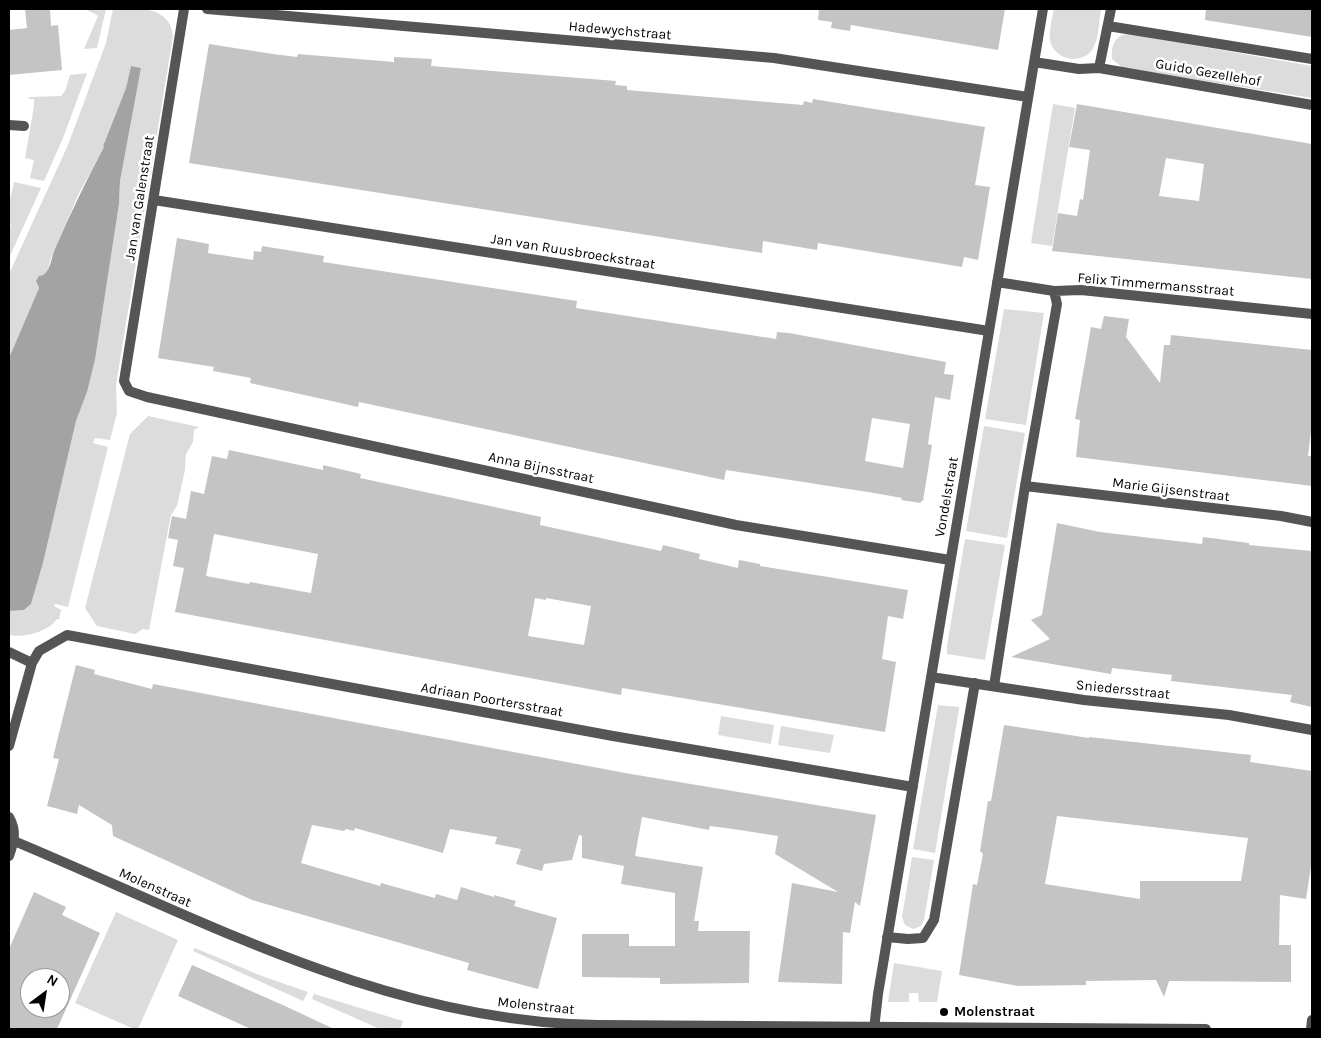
<!DOCTYPE html>
<style>
body{margin:0}
#map{position:relative;width:1321px;height:1038px;overflow:hidden;background:#fff;font-family:Karla,sans-serif}
canvas{display:block}
.frame{position:absolute;inset:0;border:10px solid #000;pointer-events:none}
.north{position:absolute;left:20px;top:968px;width:50px;height:50px;box-sizing:border-box;background:#fff;border:1px solid #999;border-radius:50%;rotate:31deg;font-size:14px;font-weight:700;line-height:20px;text-align:center;color:#000}
.north::after{content:'';display:block;margin:auto;width:18px;height:22px;background:#000;clip-path:polygon(50% 0,100% 100%,50% 72%,0 100%)}
</style>
<div id="map">
<canvas width="1321" height="1038"></canvas>
<div class="frame"></div>
<div class="north">N</div>
</div>
<script>
const ctx = document.querySelector('canvas').getContext('2d');
ctx.lineJoin = 'round';
function fill(path, color) {
  ctx.fillStyle = color;
  ctx.fill(path, 'evenodd');
}
function stroke(path, color, width, dash) {
  ctx.strokeStyle = color;
  ctx.lineWidth = width;
  ctx.lineCap = dash ? 'butt' : 'round';
  ctx.setLineDash(dash || []);
  ctx.stroke(path);
}
function label(font, color, halo, rows, align = 'center') {
  ctx.font = font + ' Karla,sans-serif';
  ctx.lineWidth = 5;
  ctx.setLineDash([]);
  ctx.textBaseline = 'middle';
  ctx.strokeStyle = halo;
  ctx.fillStyle = color;
  for (const [text, x, y, turn = 0] of rows) {
    ctx.save();
    ctx.translate(x, y);
    ctx.rotate((+turn || 0) * Math.PI / 180);
    ctx.textAlign = isNaN(turn) ? turn : align;
    if (halo) ctx.strokeText(text, 0, 0);
    ctx.fillText(text, 0, 0);
    ctx.restore();
  }
}
fill(new Path2D(`
 M 85,9 L 106,9 L 97,48 L 84,49 L 98,16 L 97,15 Z
 M 113,9 C 137,9 170,5 173,36 L 116,385 L 117,413 L 110,440 L 95,438 L 93,443 L 108,447 L 68,607 L 55,604 L 54,606 L 61,610 L 59,619 L 57,619 C 48,632 24,638 9,635 L 9,611 L 24,610 L 31,604 L 43,563 L 76,421 L 87,392 L 95,360 L 119,204 L 120,181 L 141,68 L 131,66 L 126,88 L 103,145 L 104,147 L 78,195 L 50,261 L 47,274 L 36,282 L 39,288 L 9,358 L 9,274 L 68,145 L 106,43 Z
 M 1054,9 L 1101,9 C 1099,21 1099,40 1092,50 C 1080,66 1053,59 1050,40 C 1049,30 1052,18 1054,9 Z
 M 1129,34 L 1312,66 L 1312,98 L 1123,68 L 1112,59 C 1111,46 1114,35 1129,34 Z
 M 87,73 L 63,138 L 44,181 L 30,178 L 34,160 L 25,158 L 34,106 L 34,99 L 29,99 L 29,97 L 61,96 L 65,91 L 70,75 Z
 M 1053,104 L 1075,108 L 1052,246 L 1031,243 Z
 M 14,182 L 41,188 L 9,258 L 9,230 L 11,226 C 4,214 12,195 14,182 Z
 M 1004,309 L 1044,313 L 1026,425 L 985,419 Z
 M 148,416 L 199,427 L 194,430 L 193,442 L 186,454 L 185,470 L 177,506 L 171,515 L 149,630 L 143,629 L 135,634 L 97,626 L 85,608 L 130,434 Z
 M 984,426 L 1025,433 L 1007,538 L 966,531 Z
 M 965,539 L 1005,545 L 985,660 L 947,654 L 947,646 Z
 M 938,705 L 959,707 L 959,709 L 935,853 L 913,849 Z
 M 721,716 L 774,725 L 771,744 L 718,735 Z
 M 781,726 L 834,735 L 830,753 L 778,745 Z
 M 912,857 L 934,860 L 924,920 L 921,926 L 913,929 L 905,925 L 902,917 Z
 M 116,912 L 178,940 L 138,1029 L 134,1029 L 75,1003 Z
 M 195,948 L 262,976 L 308,992 L 303,1001 L 193,951 Z
 M 894,963 L 942,971 L 937,1002 L 919,1002 L 918,993 L 909,993 L 909,1002 L 888,1002 Z
 M 314,994 L 403,1021 L 400,1029 L 380,1029 L 312,999 Z`), '#dcdcdc');
fill(new Path2D(`
 M 131,66 L 141,68 L 120,181 L 119,204 L 95,360 L 87,392 L 76,421 L 43,563 L 31,604 L 24,610 L 9,611 L 9,358 L 39,288 L 36,281 L 39,276 C 50,276 51,258 55,249 C 70,214 86,181 104,147 L 103,146 L 126,88 Z`), '#a3a3a3');
fill(new Path2D(`
 M 25,9 L 50,9 L 51,26 L 58,25 L 62,70 L 9,75 L 9,30 L 27,28 Z
 M 819,9 L 1005,9 L 998,50 L 851,25 L 850,31 L 831,28 L 832,22 L 818,20 Z
 M 1206,9 L 1312,9 L 1312,37 L 1205,20 Z
 M 209,44 L 273,54 L 297,57 L 298,54 L 394,62 L 394,57 L 432,59 L 431,66 L 616,81 L 615,85 L 627,86 L 627,90 L 803,105 L 804,101 L 812,103 L 813,99 L 985,127 L 975,185 L 990,187 L 978,260 L 964,257 L 962,267 L 818,243 L 817,250 L 763,241 L 762,253 L 189,163 Z
 M 1077,104 L 1312,144 L 1312,279 L 1052,251 L 1058,213 L 1077,216 L 1080,199 L 1083,200 L 1090,150 L 1069,147 ZM 1166,158 L 1204,164 L 1199,201 L 1159,196 Z
 M 177,238 L 209,244 L 208,253 L 253,260 L 254,251 L 261,252 L 262,246 L 324,256 L 323,262 L 577,301 L 576,308 L 776,339 L 777,332 L 789,333 L 946,362 L 944,374 L 954,375 L 950,400 L 935,397 L 928,444 L 932,445 L 923,501 L 921,501 L 921,503 L 901,500 L 902,498 L 874,493 L 726,470 L 724,480 L 359,402 L 358,407 L 336,402 L 250,383 L 251,378 L 213,371 L 214,367 L 158,358 ZM 872,418 L 910,424 L 903,468 L 865,461 Z
 M 1104,316 L 1129,319 L 1126,337 L 1160,383 L 1164,345 L 1170,345 L 1171,335 L 1312,350 L 1312,423 L 1308,456 L 1312,456 L 1312,486 L 1076,457 L 1080,420 L 1075,419 L 1091,327 L 1101,329 Z
 M 229,450 L 323,470 L 323,465 L 361,474 L 360,478 L 541,517 L 540,525 L 661,551 L 663,545 L 700,554 L 699,559 L 738,568 L 739,560 L 760,564 L 760,566 L 908,590 L 903,619 L 888,616 L 882,659 L 896,662 L 885,732 L 622,688 L 621,695 L 175,612 L 184,568 L 173,566 L 178,540 L 168,538 L 172,516 L 186,519 L 191,491 L 204,494 L 212,456 L 227,459 ZM 214,534 L 318,554 L 311,593 L 250,582 L 249,584 L 206,576 ZM 535,598 L 546,600 L 546,598 L 591,606 L 584,645 L 528,636 Z
 M 1057,523 L 1100,532 L 1202,544 L 1203,537 L 1249,543 L 1249,545 L 1312,551 L 1312,707 L 1290,702 L 1292,695 L 1171,681 L 1172,675 L 1112,668 L 1111,674 L 1011,657 L 1050,639 L 1031,620 L 1042,615 Z
 M 76,665 L 95,670 L 94,674 L 152,689 L 153,684 L 625,773 L 876,815 L 860,906 L 855,902 L 850,933 L 843,932 L 842,984 L 778,982 L 792,883 L 838,892 L 775,854 L 778,836 L 733,829 L 710,826 L 709,830 L 642,817 L 635,856 L 703,867 L 694,921 L 699,921 L 698,931 L 750,931 L 749,983 L 660,984 L 660,978 L 582,977 L 582,934 L 629,934 L 629,946 L 675,946 L 675,893 L 621,884 L 624,866 L 582,858 L 582,836 L 579,835 L 572,860 L 544,864 L 542,871 L 516,864 L 521,849 L 495,844 L 497,837 L 450,829 L 443,853 L 355,828 L 354,831 L 346,829 L 344,831 L 312,825 L 301,863 L 380,886 L 381,883 L 435,898 L 436,894 L 457,900 L 461,887 L 494,897 L 494,895 L 516,901 L 514,906 L 557,918 L 538,989 L 467,970 L 469,963 L 252,900 L 113,836 L 112,825 L 79,805 L 77,814 L 47,806 L 59,759 L 53,758 L 57,741 Z
 M 1004,725 L 1089,738 L 1089,737 L 1251,755 L 1250,762 L 1312,771 L 1312,860 L 1306,899 L 1280,895 L 1279,945 L 1291,945 L 1291,982 L 1169,981 L 1164,997 L 1156,980 L 1086,981 L 1086,985 L 1018,986 L 959,975 L 973,884 L 977,885 L 983,854 L 980,851 L 988,801 L 991,801 ZM 1057,816 L 1248,838 L 1241,881 L 1140,881 L 1140,899 L 1045,884 Z
 M 34,892 L 66,907 L 62,915 L 100,933 L 57,1029 L 9,1029 L 9,949 ZM 30,978 L 60,978 L 60,1008 L 30,1008 Z
 M 192,965 L 285,1006 L 334,1029 L 251,1029 L 178,996 Z`), '#c4c4c4');
stroke(new Path2D(`
 M 184,9 L 124,381 L 129,391 L 147,397 L 736,525 L 950,560
 M 207,9 L 774,58 L 1028,97
 M 1108,26 L 1312,59
 M 1034,62 L 1079,69 L 1099,68 L 1111,9
 M 1099,68 L 1312,105
 M 9,125 L 24,126
 M 154,200 L 989,331
 M 997,282 L 1054,291 L 1081,290 L 1312,314
 M 1025,486 L 1281,516 L 1312,522
 M 9,652 L 32,663
 M 931,677 L 1084,700 L 1229,715 L 1312,730
 M 994,686 L 1025,486 L 1057,304 L 1054,291
 M 9,746 L 32,663 L 39,651 L 67,635 L 613,736 L 913,787
 M 9,817 C 17,831 14,842 9,856
 M 14,841 C 204,920 387,1022 598,1025 L 1206,1029
 M 887,937 L 908,939 L 923,938 L 934,920 L 975,683
 M 874,1029 L 878,994 L 1043,9
 M 1311,1029 L 1312,1020`), '#555', 10);
for (const [x, y, r, color] of [
 [944,1012,5,"#000"]
]) {
  const dot = new Path2D();
  dot.arc(x, y, r, 0, 2 * Math.PI);
  ctx.fillStyle = color;
  ctx.fill(dot);
  stroke(dot, '#fff', 2);
}
label('14px', '#000', '#fff', [
 ["Hadewychstraat",620,31,5],
 ["Guido Gezellehof",1208,73,10],
 ["Jan van Galenstraat",140,198,-81],
 ["Jan van Ruusbroeckstraat",573,252,9],
 ["Felix Timmermansstraat",1156,285,5],
 ["Anna Bijnsstraat",541,468,12],
 ["Marie Gijsenstraat",1171,490,7],
 ["Vondelstraat",947,497,-80],
 ["Sniedersstraat",1123,690,6],
 ["Adriaan Poortersstraat",492,700,10],
 ["Molenstraat",155,888,24],
 ["Molenstraat",536,1006,6]
]);
label('bold 14px', '#000', '#fff', [
 ["Molenstraat",954,1012]
], 'left');
</script>
